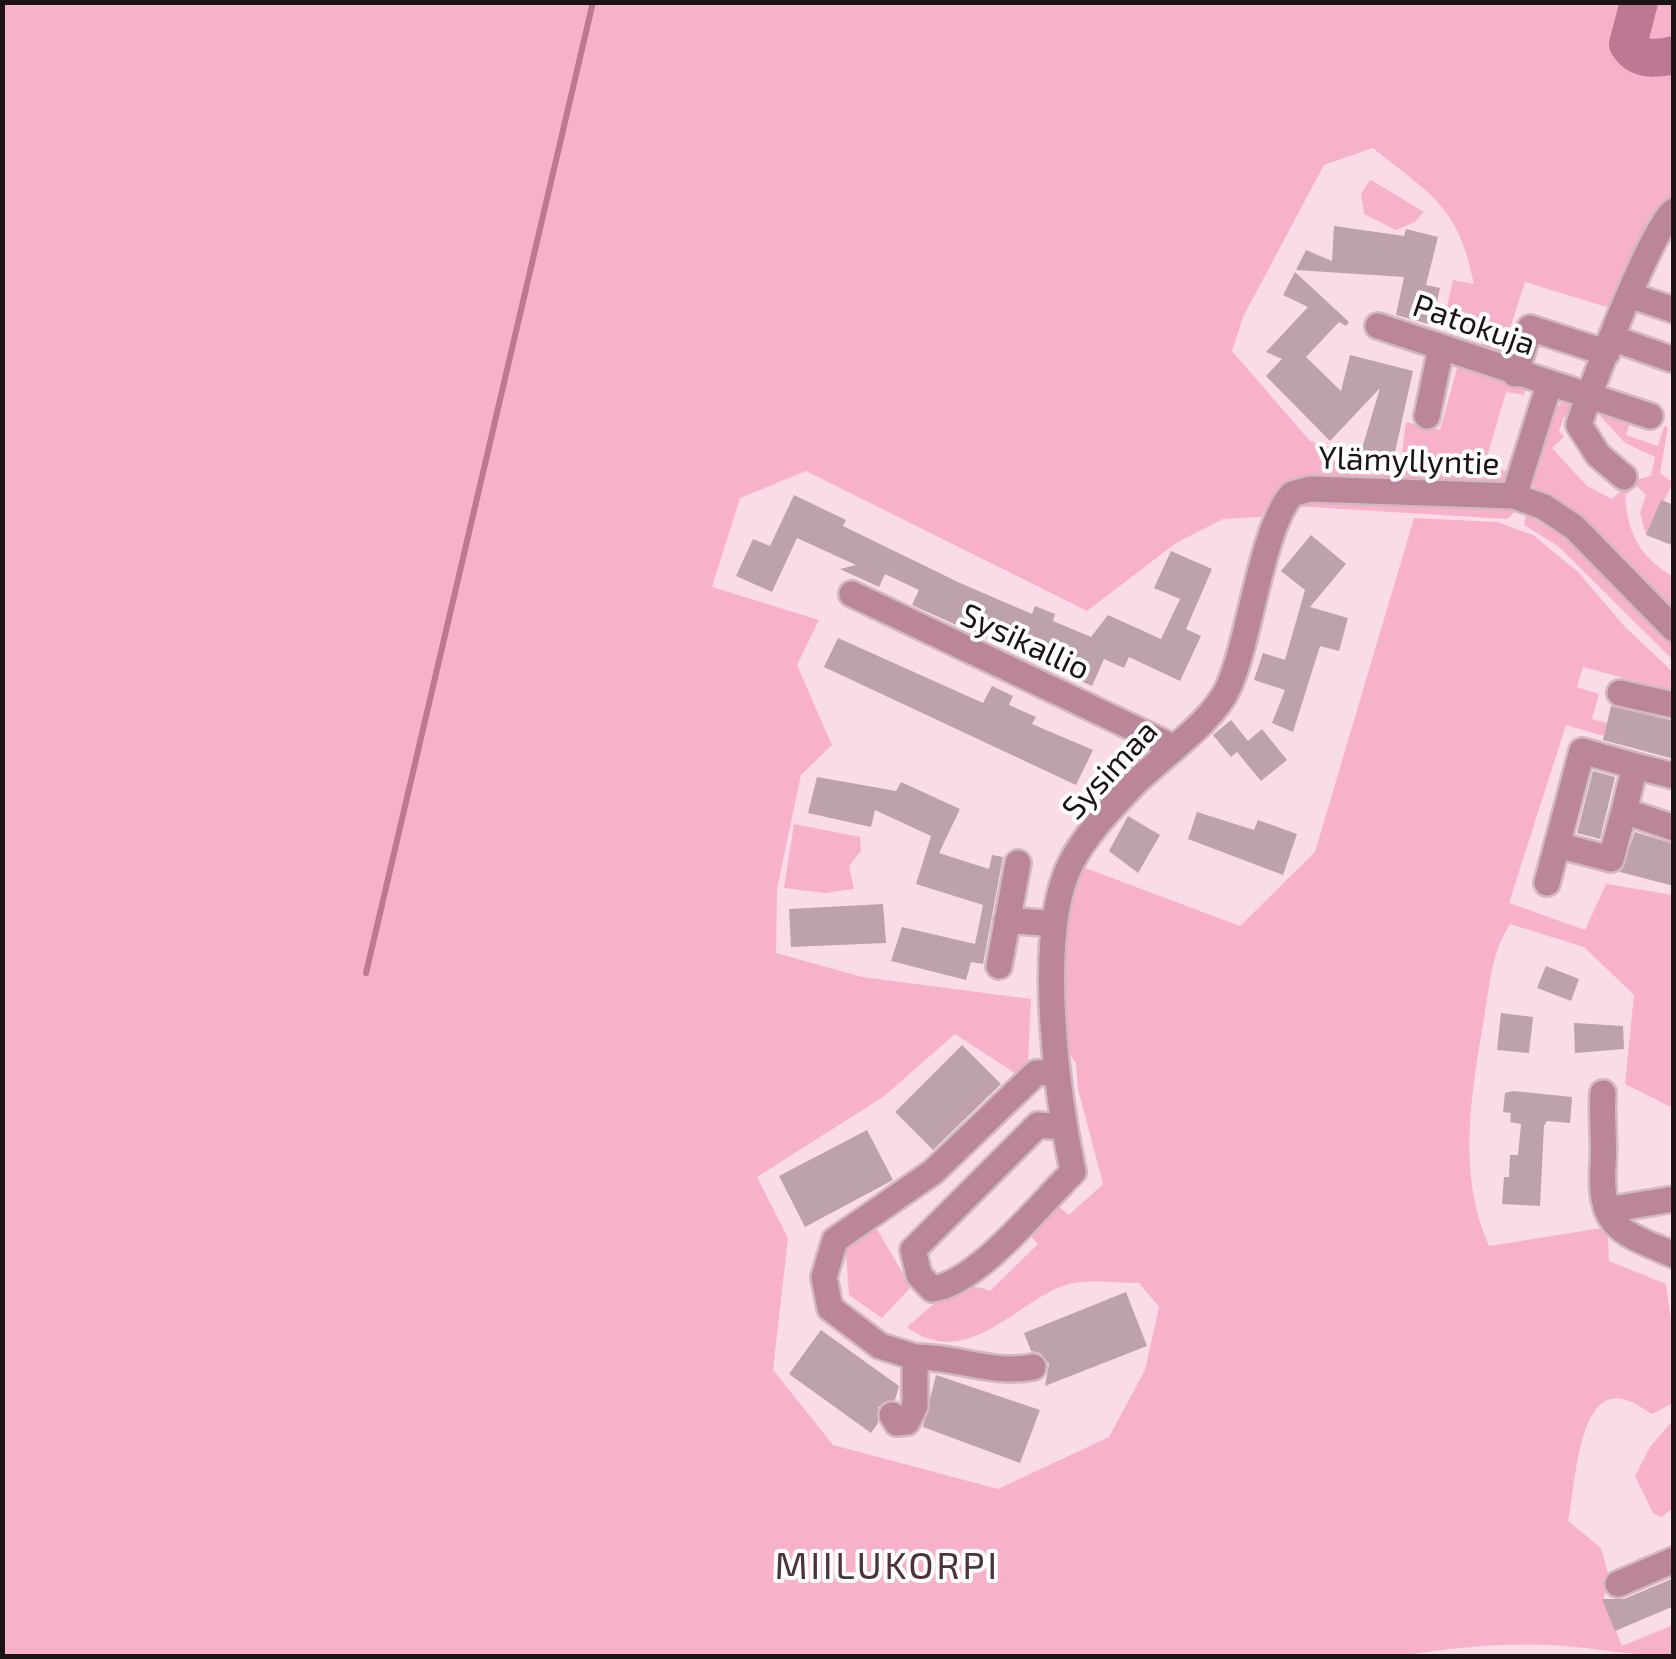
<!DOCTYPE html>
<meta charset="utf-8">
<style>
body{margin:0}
#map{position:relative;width:1676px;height:1659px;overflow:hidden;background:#fadce6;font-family:"Exo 2",sans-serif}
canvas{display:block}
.frame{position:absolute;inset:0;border:5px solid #1d1316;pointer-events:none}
</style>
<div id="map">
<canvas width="1676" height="1659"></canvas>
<div class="frame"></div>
</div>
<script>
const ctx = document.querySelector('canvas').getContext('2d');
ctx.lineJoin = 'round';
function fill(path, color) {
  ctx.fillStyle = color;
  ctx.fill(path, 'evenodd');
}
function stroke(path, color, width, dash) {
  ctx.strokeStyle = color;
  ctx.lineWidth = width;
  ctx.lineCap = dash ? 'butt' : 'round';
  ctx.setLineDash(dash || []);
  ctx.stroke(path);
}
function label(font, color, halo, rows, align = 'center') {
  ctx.font = font + ' "Exo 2",sans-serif';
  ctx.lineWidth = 8;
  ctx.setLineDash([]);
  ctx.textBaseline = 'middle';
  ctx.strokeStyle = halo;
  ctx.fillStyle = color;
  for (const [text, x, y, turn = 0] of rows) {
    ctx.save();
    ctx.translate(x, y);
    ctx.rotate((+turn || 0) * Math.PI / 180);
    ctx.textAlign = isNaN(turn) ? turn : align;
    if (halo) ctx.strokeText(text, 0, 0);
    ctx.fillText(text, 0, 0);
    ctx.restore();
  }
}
fill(new Path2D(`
 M 3,3 L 1673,3 L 1673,200 L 1613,309 L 1525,282 L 1501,356 L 1479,352 L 1484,334 L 1444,321 L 1453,280 L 1474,284 C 1458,205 1432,196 1373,148 L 1324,165 L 1243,317 L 1232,351 L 1310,441 L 1400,468 L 1406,422 L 1440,430 L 1459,361 L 1526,388 L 1524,395 L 1506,392 L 1485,464 L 1511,473 L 1501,483 L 1295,478 L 1279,486 L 1261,517 L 1223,519 L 1176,543 L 1087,611 L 806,471 L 740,498 L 712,587 L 819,620 L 797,665 L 832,745 L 801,775 L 777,889 L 776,953 L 862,977 L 1031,999 L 1028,1061 L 1018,1075 L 955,1034 L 883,1097 L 757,1177 L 788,1238 L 773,1370 L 833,1445 L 998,1489 L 1109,1437 L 1145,1370 L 1159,1307 L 1139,1283 C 1118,1283 1090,1279 1069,1284 C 1018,1298 969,1373 907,1327 C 932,1307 956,1276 990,1291 L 1038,1244 L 1029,1234 L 1058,1206 L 1069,1215 L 1103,1184 L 1078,1089 L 1076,1063 L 1060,1041 L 1061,924 L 1080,866 L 1240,926 L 1315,852 L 1414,518 L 1497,522 L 1533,535 L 1578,572 L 1625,627 L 1673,672 L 1673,691 L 1583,667 L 1577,687 L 1599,694 L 1592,719 L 1607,723 L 1604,736 L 1566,725 L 1509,903 L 1585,930 L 1606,884 L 1673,895 L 1673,1108 L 1625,1084 L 1634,995 L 1584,947 L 1510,924 C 1491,954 1490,984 1484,1019 C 1471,1093 1457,1175 1489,1246 L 1602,1228 L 1608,1238 L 1609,1261 L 1666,1284 L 1673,1335 L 1673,1403 L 1652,1414 C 1643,1409 1633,1401 1623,1399 C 1576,1388 1575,1496 1568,1521 L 1601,1548 L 1610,1580 L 1603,1600 L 1622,1646 L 1673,1625 L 1673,1656 C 1631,1656 1591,1647 1549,1645 C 1499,1643 1450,1648 1400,1656 L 3,1656 Z
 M 1370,180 L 1371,180 L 1424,212 L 1415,222 L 1396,230 L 1364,214 L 1361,194 Z
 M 1564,399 L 1573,401 L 1574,419 L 1564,417 L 1559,431 L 1564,437 L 1552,448 L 1587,486 L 1612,499 L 1631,481 L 1651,476 L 1655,457 L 1625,443 L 1592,407 L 1631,419 L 1626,435 L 1658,446 L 1664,426 L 1668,427 L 1660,473 L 1673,483 L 1670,489 L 1646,535 L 1640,513 L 1646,495 L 1637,486 L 1625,495 C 1628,535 1639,555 1673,577 L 1673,618 L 1535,494 C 1530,467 1546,419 1564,399 Z
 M 1297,500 L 1499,505 L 1516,511 L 1507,519 L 1293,506 Z
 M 1526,515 L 1566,536 L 1673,643 L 1673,660 L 1558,546 L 1524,525 Z
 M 794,824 L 860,837 L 861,851 L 849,866 L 854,889 L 825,893 L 784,888 Z
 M 872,1221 L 911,1287 L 882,1318 L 849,1295 L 845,1239 Z
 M 1673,1420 L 1673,1508 L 1661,1517 L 1653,1513 L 1635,1476 L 1650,1447 Z`), '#f8b1cb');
stroke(new Path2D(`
 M 366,973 L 593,2`), '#bf7893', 6);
stroke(new Path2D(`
 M 1639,2 L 1628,44 C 1638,61 1657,59 1674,55`), '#bf7893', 38);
fill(new Path2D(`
 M 1334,226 L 1404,236 L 1406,229 L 1438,237 L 1426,285 L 1440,288 L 1432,325 L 1396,315 L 1404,277 L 1296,270 L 1306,250 L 1332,261 Z
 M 1295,272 L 1349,322 L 1346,326 L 1339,322 L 1306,357 L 1341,391 L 1350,355 L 1413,371 L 1393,461 L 1361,452 L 1380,388 L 1330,441 L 1266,376 L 1282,359 L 1266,352 L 1308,307 L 1283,295 Z
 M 794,495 L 846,520 L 843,526 L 960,583 L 1032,614 L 1035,606 L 1055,614 L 1053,621 L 1091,637 L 1108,615 L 1161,639 L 1180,599 L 1154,588 L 1171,551 L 1212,569 L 1186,629 L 1201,636 L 1180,681 L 1129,657 L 1124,668 L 1104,659 L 1092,686 L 912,605 L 919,590 L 885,574 L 879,587 L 840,569 L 856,565 L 797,538 L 772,592 L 736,576 L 753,539 L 770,546 Z
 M 1661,500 L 1674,505 L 1674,546 L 1646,535 Z
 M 1311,535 L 1346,564 L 1310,607 L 1348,618 L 1339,651 L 1320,646 L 1293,732 L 1272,723 L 1285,690 L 1254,680 L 1263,653 L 1285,660 L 1305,590 L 1281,571 Z
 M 838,638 L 983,703 L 992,686 L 1013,696 L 1009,705 L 1036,717 L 1032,724 L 1093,750 L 1076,785 L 824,667 Z
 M 1611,706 L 1674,721 L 1674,759 L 1603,740 Z
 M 1231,720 L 1248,741 L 1262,729 L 1287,760 L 1261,781 L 1237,752 L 1231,757 L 1213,735 Z
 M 1593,771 L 1615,777 L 1600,839 L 1577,833 Z
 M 817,777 L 896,791 L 901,782 L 960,809 L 939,853 L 989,869 L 992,855 L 1003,857 L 983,964 L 971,962 L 966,980 L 891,961 L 902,927 L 975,944 L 983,905 L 916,884 L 931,836 L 875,810 L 871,827 L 808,813 Z
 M 1197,812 L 1254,830 L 1258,820 L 1297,834 L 1283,875 L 1188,839 Z
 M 1128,816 L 1160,835 L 1138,873 L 1109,851 Z
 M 1635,832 L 1674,844 L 1674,886 L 1620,872 Z
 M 883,904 L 886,943 L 791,947 L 789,909 Z
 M 1546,966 L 1579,979 L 1571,1001 L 1537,988 Z
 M 1501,1013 L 1533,1017 L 1529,1053 L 1497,1050 Z
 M 1574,1023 L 1623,1026 L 1624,1049 L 1575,1053 Z
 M 962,1045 L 1001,1084 L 933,1150 L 895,1112 Z
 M 1513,1091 L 1572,1097 L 1570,1123 L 1547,1121 L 1544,1126 L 1540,1206 L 1502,1204 L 1504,1177 L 1509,1177 L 1510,1155 L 1518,1155 L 1521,1124 L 1510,1122 L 1511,1113 L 1503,1112 L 1505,1093 Z
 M 867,1130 L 893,1180 L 805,1227 L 779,1176 Z
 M 1126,1292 L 1147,1346 L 1045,1386 L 1049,1364 L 1040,1353 L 1031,1351 L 1024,1333 Z
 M 821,1330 L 899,1386 L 895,1400 L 878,1407 L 878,1423 L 871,1433 L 789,1374 Z
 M 936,1375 L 1040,1410 L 1020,1463 L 923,1427 Z
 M 1674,1578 L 1674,1606 L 1615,1631 L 1602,1599 L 1624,1599 Z`), '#bda1ab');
const minor = new Path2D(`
 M 1629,295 L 1674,310
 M 1378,326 L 1650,416
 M 1612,338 L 1671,359
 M 1515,374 L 1530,328 L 1607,353
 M 1427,416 L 1441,348
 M 1624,477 L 1598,455 L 1579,425 C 1588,394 1654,221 1674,211
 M 1514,496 L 1549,385
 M 852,594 L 1171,746
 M 1620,693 L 1674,705
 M 1624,811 L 1635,766 L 1674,776
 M 1557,845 L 1611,859 L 1624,811 L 1674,828
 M 1547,883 L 1582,751 L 1635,766
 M 1007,920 L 1054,924
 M 999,966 L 1018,863
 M 1603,1093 C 1601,1117 1605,1141 1603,1165 C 1599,1229 1621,1232 1674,1255
 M 1064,1127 L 1038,1125 L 913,1250 L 919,1275 L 932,1289 C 977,1284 1040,1204 1073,1172 C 1057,1095 1035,934 1071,863 C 1085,835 1111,808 1132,786 C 1159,758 1213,722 1228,688 C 1250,641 1261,529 1292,494 L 1310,489 L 1514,496 L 1544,507 L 1574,527 L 1674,629
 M 1607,1210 L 1674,1199
 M 915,1357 C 955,1356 992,1375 1033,1367
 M 892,1415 L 897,1423 L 907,1422 L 915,1406 L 915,1357 L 880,1346 L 830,1308 L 824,1277 L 835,1240 L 933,1172 L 1036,1073 L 1057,1072
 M 1618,1584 L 1674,1560`);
stroke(minor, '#d2b8c1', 30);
stroke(minor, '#bb8699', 25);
label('32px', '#1d1316', '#fff', [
 ["Patokuja",1474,325,19],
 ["Ylämyllyntie",1409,461,2],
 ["Sysikallio",1025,642,25],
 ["Sysimaa",1110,770,-47]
]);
ctx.letterSpacing = '2.5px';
label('38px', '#4b343c', '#fff', [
 ["MIILUKORPI",887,1566]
]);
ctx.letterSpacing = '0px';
</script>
